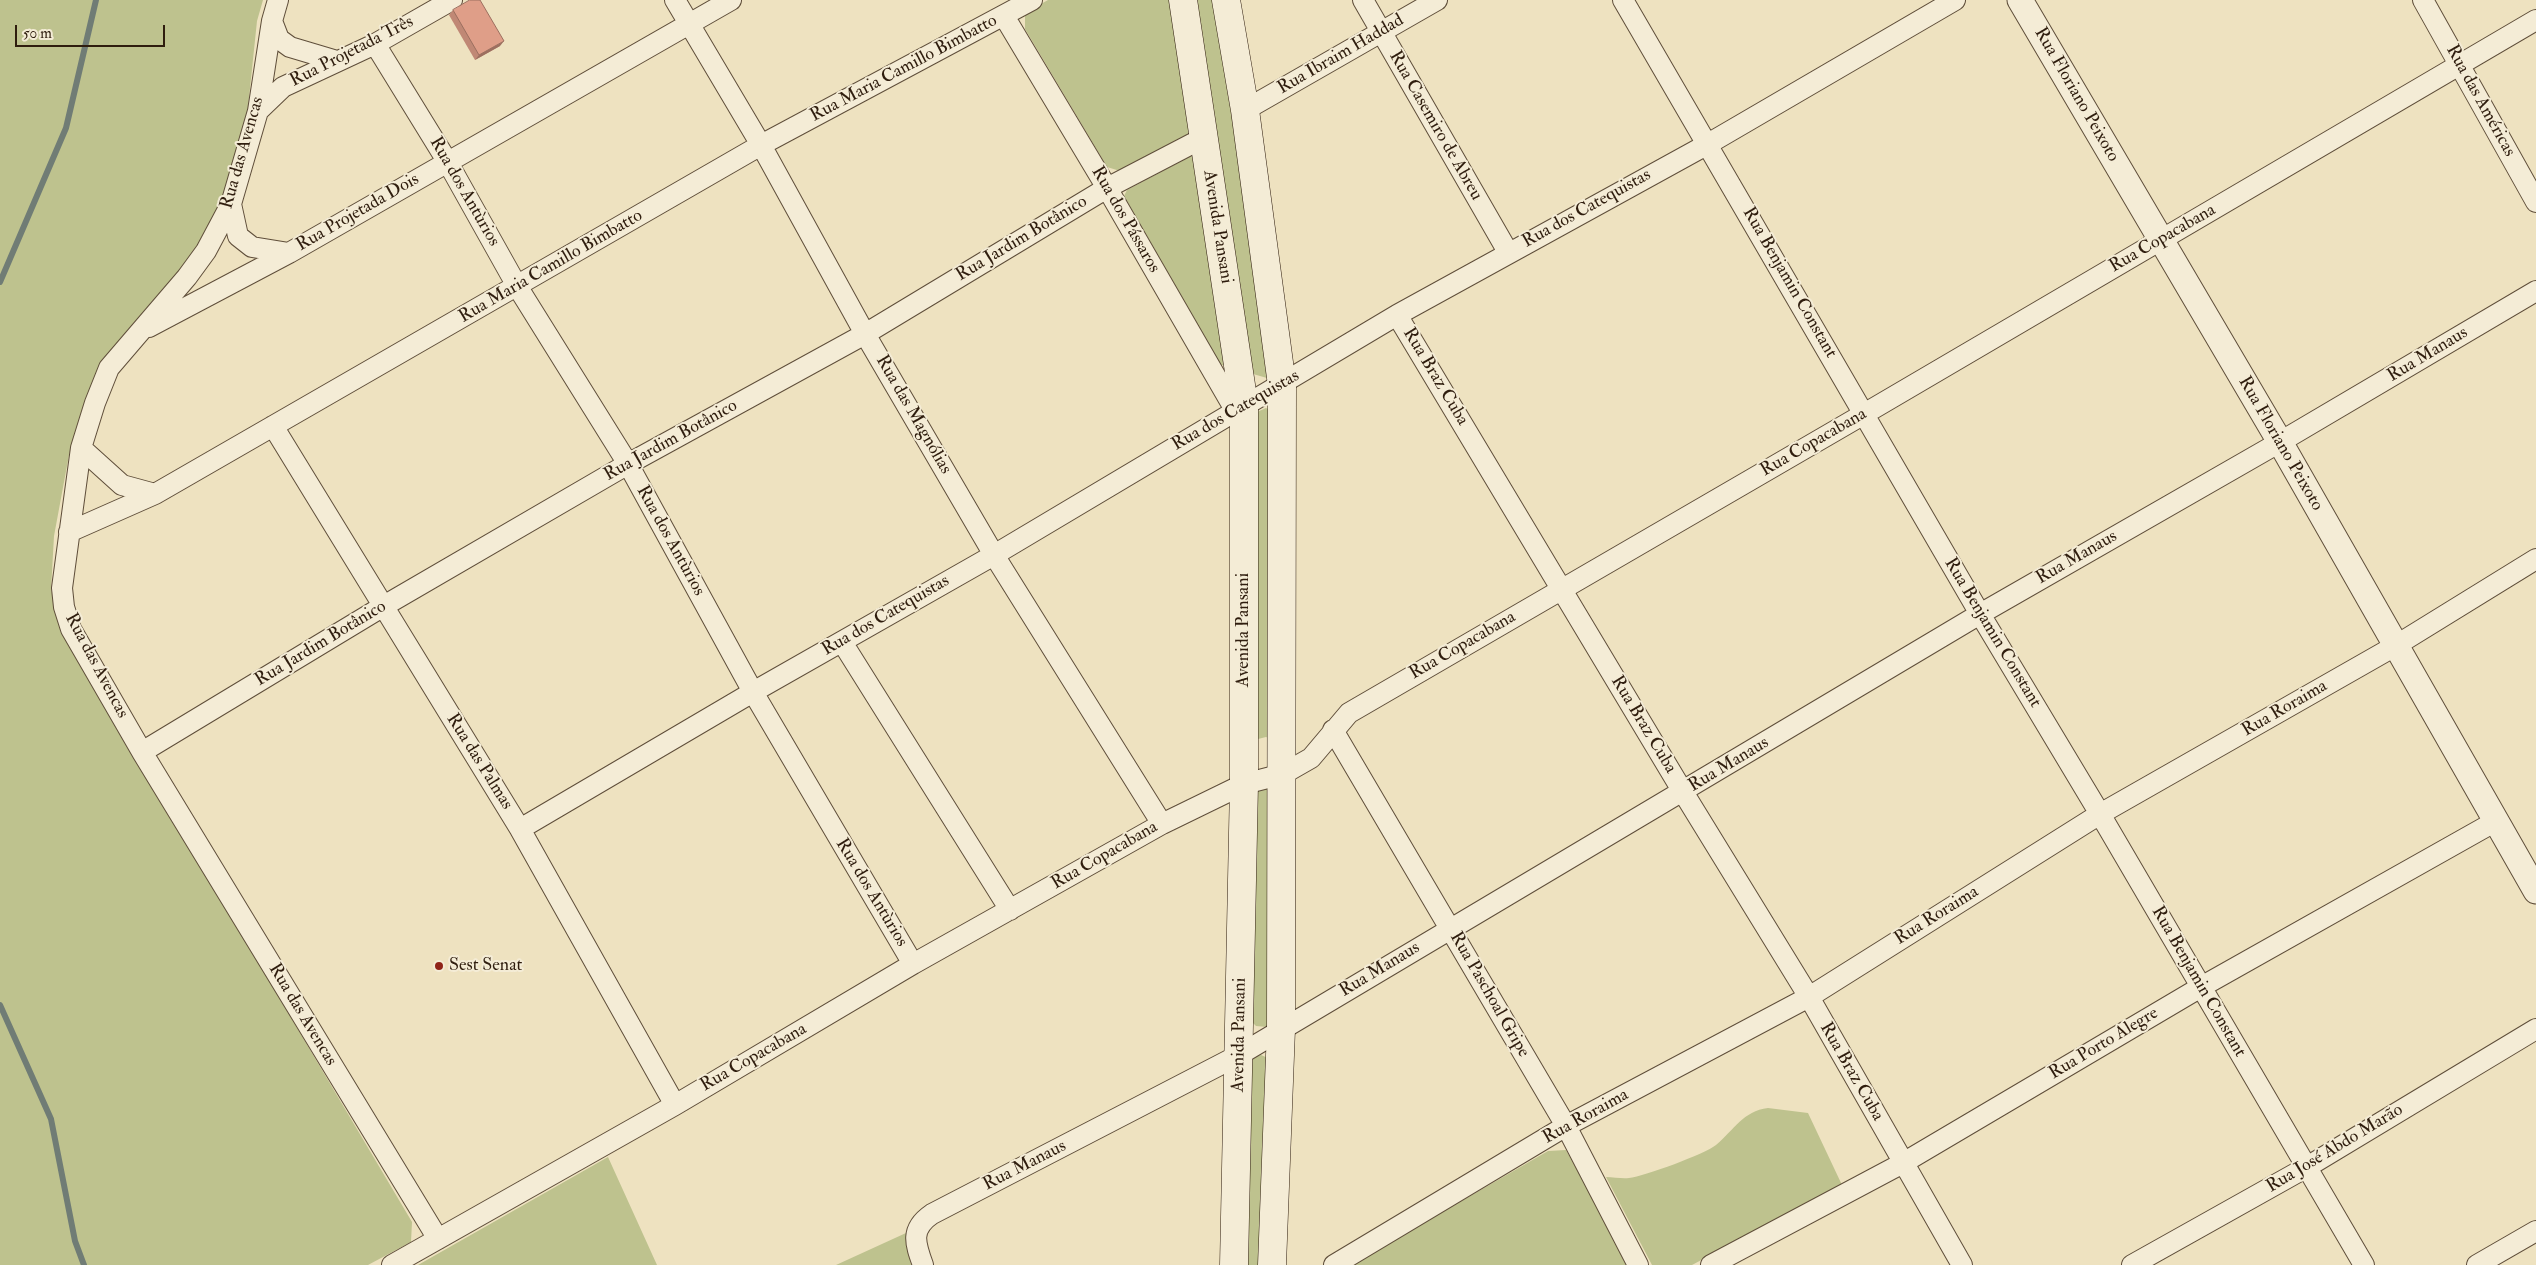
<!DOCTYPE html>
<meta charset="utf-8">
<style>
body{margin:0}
#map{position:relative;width:2536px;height:1265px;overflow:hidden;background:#eee2c0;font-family:"IM FELL Double Pica",serif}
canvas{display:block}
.scale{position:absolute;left:15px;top:25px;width:150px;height:22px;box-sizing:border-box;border:2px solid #2f1d0e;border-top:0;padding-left:6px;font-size:15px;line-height:18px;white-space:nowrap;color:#2f1d0e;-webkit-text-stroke:4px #f4ecd6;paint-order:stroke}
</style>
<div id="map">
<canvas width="2536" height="1265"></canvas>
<div class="scale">50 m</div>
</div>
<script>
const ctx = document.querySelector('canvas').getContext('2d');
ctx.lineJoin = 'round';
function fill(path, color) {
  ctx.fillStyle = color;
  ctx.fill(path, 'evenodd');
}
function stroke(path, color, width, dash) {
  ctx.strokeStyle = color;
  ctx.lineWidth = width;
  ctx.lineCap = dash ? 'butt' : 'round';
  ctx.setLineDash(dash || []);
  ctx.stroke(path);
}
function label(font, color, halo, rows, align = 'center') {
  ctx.font = font + ' "IM FELL Double Pica",serif';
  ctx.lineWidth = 4;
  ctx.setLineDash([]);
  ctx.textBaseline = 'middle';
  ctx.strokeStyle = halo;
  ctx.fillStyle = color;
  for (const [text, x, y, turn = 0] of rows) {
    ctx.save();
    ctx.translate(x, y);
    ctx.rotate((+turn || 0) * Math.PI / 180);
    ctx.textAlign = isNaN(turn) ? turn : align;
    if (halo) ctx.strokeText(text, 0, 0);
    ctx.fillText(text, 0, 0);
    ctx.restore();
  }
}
fill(new Path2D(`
 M 0,0 L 263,0 L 257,21 L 247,117 L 222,202 L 199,249 L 85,406 L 69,455 L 54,536 L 51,590 L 65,636 L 412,1222 L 411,1242 L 368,1265 L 0,1265 Z
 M 1048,0 L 1174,0 L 1192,125 L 1186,137 L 1120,171 L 1107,167 L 1025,29 L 1025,13 Z
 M 1194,0 L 1218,0 L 1270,376 L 1267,378 L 1253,374 Z
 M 1191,156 L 1197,160 L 1225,365 L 1221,365 L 1124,196 L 1127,190 Z
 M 1266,408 L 1270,410 L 1275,741 L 1266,737 L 1254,740 L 1257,412 Z
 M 1265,788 L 1269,789 L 1274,1019 L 1267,1027 L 1256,1026 L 1252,1022 L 1256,792 Z
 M 1261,1055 L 1270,1059 L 1265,1265 L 1245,1265 L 1250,1064 L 1253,1057 Z
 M 1768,1108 L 1808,1113 L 1842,1185 L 1692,1265 L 1652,1265 L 1606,1177 C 1614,1177 1622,1179 1629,1178 C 1645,1176 1705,1154 1716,1145 C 1734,1130 1743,1111 1768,1108 Z
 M 1566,1150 L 1630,1265 L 1351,1265 L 1548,1151 Z
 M 608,1157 L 657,1265 L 418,1265 Z
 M 906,1233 L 911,1265 L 836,1265 Z`), '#bec28e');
stroke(new Path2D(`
 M 0,282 L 66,128 L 96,0
 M 0,1005 L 51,1119 L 75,1241 L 84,1265`), '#707c75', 6);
const minor = new Path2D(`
 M 278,0 L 272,21 L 258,111 L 231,204 L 206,251 L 187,277 L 109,368 L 95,403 L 81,448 L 62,588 L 64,607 L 71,629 L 142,752 L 438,1239
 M 675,0 L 761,145 L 865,334 L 994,555 L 1162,824
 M 1363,0 L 1508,252
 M 1623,0 L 1980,614 L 2100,814 L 2364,1265
 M 2423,0 L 2536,202
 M 1004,16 L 1107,188 L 1242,422
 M 272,21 L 279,39 L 290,47 L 337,61
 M 375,44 L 447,161 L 517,286 L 628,464 L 753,692 L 913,964
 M 1245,110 L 1437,0
 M 258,111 L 283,87 L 375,44 L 452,0
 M 231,204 L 238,236 L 252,247 L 289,253
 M 1397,315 L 1683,792 L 1809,997 L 1962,1265
 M 149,327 L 289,253 L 731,0
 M 273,426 L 520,829 L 675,1105
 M 81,448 L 122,485 L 155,494
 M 69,532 L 155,494 L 761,145 L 1032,0
 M 842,642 L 1010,910
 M 1333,730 L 1566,1126 L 1638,1265
 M 142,752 L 382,607 L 628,464 L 865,334 L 1107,188 L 1203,138
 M 520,829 L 753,692 L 994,555 L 1397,315 L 1708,144 L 1955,0
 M 392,1265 L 675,1105 L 913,964 L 1162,824 L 1244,784 L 1283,774 L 1311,758 L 1349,713 L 1864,414 L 2536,20
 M 923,1265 C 915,1243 910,1229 932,1214 L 1239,1055 L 1980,614 L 2280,442 L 2536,291
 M 1334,1265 L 1566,1126 L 1809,997 L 2100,814 L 2395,646 L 2536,559
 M 1711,1265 L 1903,1163 L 2201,987 L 2496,821
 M 2132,1265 L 2307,1167 L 2536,1029
 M 2477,1265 L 2536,1231`);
const tertiary = new Path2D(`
 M 2020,0 L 2280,442 L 2536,891`);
const secondary = new Path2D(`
 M 1183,0 L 1244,405 L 1244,784 L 1234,1265
 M 1226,0 L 1245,110 L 1282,385 L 1281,1029 L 1272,1265`);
stroke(minor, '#5f4e3a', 22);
stroke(tertiary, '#5f4e3a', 27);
stroke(secondary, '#2f1d0e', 29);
stroke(minor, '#f4ecd6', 20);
stroke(tertiary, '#f4ecd6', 25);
stroke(secondary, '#f4ecd6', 28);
fill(new Path2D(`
 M 453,10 L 500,46 L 475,60 L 449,15 Z`), '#c08875');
fill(new Path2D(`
 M 504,41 L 500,46 L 475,60 L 479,55 Z`), '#9c6f5f');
const building = new Path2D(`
 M 470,0 L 480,0 L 504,41 L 479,55 L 453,10 Z`);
fill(building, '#df9e88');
stroke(building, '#9c6f5f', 1);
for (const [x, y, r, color] of [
 [439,966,5,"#8f2418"]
]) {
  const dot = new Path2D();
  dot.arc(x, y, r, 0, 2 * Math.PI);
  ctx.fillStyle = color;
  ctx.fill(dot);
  stroke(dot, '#f4ecd6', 2);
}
label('18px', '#2f1d0e', '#f4ecd6', [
 ["Rua Projetada Três",352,52,-27],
 ["Rua Ibraim Haddad",1341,55,-30],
 ["Rua Maria Camillo Bimbatto",904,69,-28],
 ["Rua Floriano Peixoto",2076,95,60],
 ["Rua das Américas",2480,101,61],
 ["Rua Casemiro de Abreu",1435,126,60],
 ["Rua das Avencas",243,153,-74],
 ["Rua dos Antùrios",464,192,60],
 ["Rua dos Catequistas",1587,209,-29],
 ["Rua Projetada Dois",358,213,-30],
 ["Rua dos Pássaros",1125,220,60],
 ["Avenida Pansani",1217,227,81],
 ["Rua Jardim Botânico",1022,239,-31],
 ["Rua Copacabana",2163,239,-30],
 ["Rua Maria Camillo Bimbatto",551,267,-30],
 ["Rua Benjamin Constant",1789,283,60],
 ["Rua Manaus",2428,355,-31],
 ["Rua Braz Cuba",1435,377,59],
 ["Rua dos Catequistas",1236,411,-30],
 ["Rua das Magnólias",913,415,60],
 ["Rua Jardim Botânico",671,441,-29],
 ["Rua Copacabana",1814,443,-30],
 ["Rua Floriano Peixoto",2280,444,60],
 ["Rua dos Antùrios",670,541,61],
 ["Rua Manaus",2077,558,-30],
 ["Rua dos Catequistas",886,616,-30],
 ["Avenida Pansani",1244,630,-90],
 ["Rua Benjamin Constant",1992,633,59],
 ["Rua Jardim Botânico",321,644,-31],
 ["Rua Copacabana",1463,646,-30],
 ["Rua das Avencas",96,666,62],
 ["Rua Roraima",2285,709,-30],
 ["Rua Braz Cuba",1643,725,59],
 ["Rua das Palmas",479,762,58],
 ["Rua Manaus",1729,765,-31],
 ["Rua Copacabana",1105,856,-30],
 ["Rua dos Antùrios",871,893,59],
 ["Rua Roraima",1937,916,-32],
 ["Rua Manaus",1380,970,-31],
 ["Rua Benjamin Constant",2198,982,60],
 ["Rua Paschoal Gripe",1489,995,60],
 ["Rua das Avencas",302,1015,59],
 ["Avenida Pansani",1240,1035,-89],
 ["Rua Porto Alegre",2104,1044,-31],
 ["Rua Copacabana",754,1058,-30],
 ["Rua Braz Cuba",1851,1072,60],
 ["Rua Roraima",1586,1117,-29],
 ["Rua José Abdo Marão",2335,1149,-31],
 ["Rua Manaus",1025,1166,-27]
]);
label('18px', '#2f1d0e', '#f4ecd6', [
 ["Sest Senat",449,966]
], 'left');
</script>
